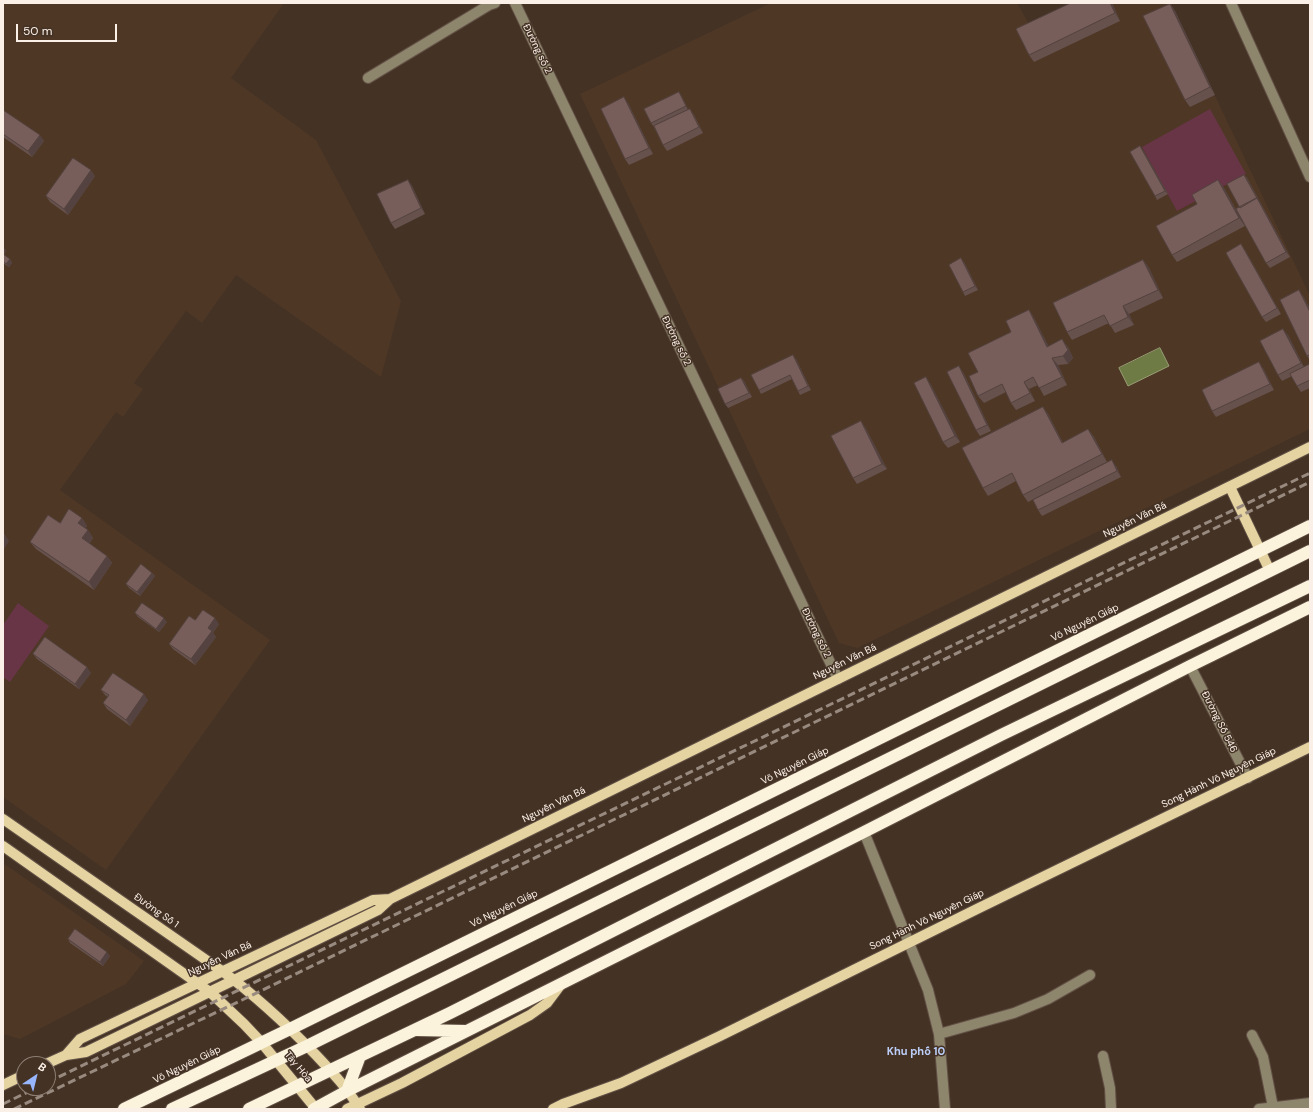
<!DOCTYPE html>
<meta charset="utf-8">
<style>
body{margin:0}
#map{position:relative;width:1313px;height:1112px;overflow:hidden;background:#443225;font-family:"DM Sans",sans-serif}
canvas{display:block}
.frame{position:absolute;inset:0;border:4px solid #fbf0e7;pointer-events:none}
.north{position:absolute;left:16px;top:1056px;width:40px;height:40px;box-sizing:border-box;background:#443225;border:1px solid #8d7e73;border-radius:50%;rotate:35deg;font-size:11px;font-weight:700;line-height:16px;text-align:center;color:#fbf0e7}
.north::after{content:'';display:block;margin:auto;width:14px;height:18px;background:#97b6fd;clip-path:polygon(50% 0,100% 100%,50% 72%,0 100%)}
.scale{position:absolute;left:16px;top:24px;width:101px;height:18px;box-sizing:border-box;border:2px solid #fbf0e7;border-top:0;padding-left:5px;font-size:12px;line-height:14px;white-space:nowrap;color:#fbf0e7;-webkit-text-stroke:3px #443225;paint-order:stroke}
</style>
<div id="map">
<canvas width="1313" height="1112"></canvas>
<div class="frame"></div>
<div class="north">B</div>
<div class="scale">50 m</div>
</div>
<script>
const ctx = document.querySelector('canvas').getContext('2d');
ctx.lineJoin = 'round';
function fill(path, color) {
  ctx.fillStyle = color;
  ctx.fill(path, 'evenodd');
}
function stroke(path, color, width, dash) {
  ctx.strokeStyle = color;
  ctx.lineWidth = width;
  ctx.lineCap = dash ? 'butt' : 'round';
  ctx.setLineDash(dash || []);
  ctx.stroke(path);
}
function label(font, color, halo, rows, align = 'center') {
  ctx.font = font + ' "DM Sans",sans-serif';
  ctx.lineWidth = 3;
  ctx.setLineDash([]);
  ctx.textBaseline = 'middle';
  ctx.strokeStyle = halo;
  ctx.fillStyle = color;
  for (const [text, x, y, turn = 0] of rows) {
    ctx.save();
    ctx.translate(x, y);
    ctx.rotate((+turn || 0) * Math.PI / 180);
    ctx.textAlign = isNaN(turn) ? turn : align;
    if (halo) ctx.strokeText(text, 0, 0);
    ctx.fillText(text, 0, 0);
    ctx.restore();
  }
}
fill(new Path2D(`
 M 3,3 L 284,3 L 231,78 L 316,140 L 401,301 L 381,377 L 236,275 L 202,323 L 186,311 L 134,383 L 143,389 L 123,417 L 116,412 L 60,490 L 270,640 L 106,870 L 3,797 Z
 M 771,3 L 1017,3 L 1029,24 L 1074,3 L 1171,3 L 1310,296 L 1310,429 L 857,648 L 839,643 L 580,94 Z
 M 3,863 L 144,961 L 126,984 L 20,1039 L 3,1034 Z`), '#4e3725');
fill(new Path2D(`
 M 1210,109 L 1246,174 L 1177,211 L 1142,147 Z
 M 18,603 L 49,626 L 10,682 L 3,677 L 3,625 Z`), '#683547');
const water = new Path2D(`
 M 1160,348 L 1169,366 L 1128,386 L 1119,368 Z`);
fill(water, '#6e7b44');
stroke(water, '#989e75', 1);
const minor = new Path2D(`
 M 515,3 L 838,679
 M 1231,3 L 1310,177
 M 368,78 L 489,5 L 495,3
 M 1190,666 L 1248,778
 M 864,832 L 928,990 L 939,1034 L 945,1109
 M 939,1034 L 1014,1013 L 1048,999 L 1090,975
 M 1252,1035 L 1263,1057 L 1273,1107
 M 1103,1056 L 1110,1088 L 1111,1109
 M 1259,1109 L 1310,1103`);
const major = new Path2D(`
 M 1230,487 L 1270,571
 M 3,819 L 222,971 C 256,996 287,1025 316,1055 C 332,1072 348,1089 360,1109
 M 3,846 L 210,992 L 244,1024 L 261,1042 L 316,1109
 M 66,1055 L 80,1039 L 373,900 L 390,899
 M 46,1064 L 66,1055 L 86,1052 L 378,910 L 390,899 L 1310,447
 M 3,1085 L 24,1075
 M 347,1109 L 402,1083 L 530,1015 L 547,1003 L 562,983
 M 553,1109 L 563,1104 L 621,1083 L 720,1036 L 979,908 L 1310,747`);
const highway = new Path2D(`
 M 417,1030 L 465,1031
 M 347,1091 L 360,1056
 M 124,1109 L 290,1029 L 1310,526
 M 172,1109 L 307,1046 L 1310,551
 M 249,1109 L 450,1013 L 1001,735 L 1310,586
 M 314,1109 L 347,1091 L 864,832 L 1190,666 L 1310,607`);
stroke(minor, '#615044', 12);
stroke(major, '#615044', 12);
stroke(highway, '#615044', 14);
stroke(minor, '#8e856d', 10);
stroke(major, '#e5d3a1', 10);
stroke(highway, '#fbf3dc', 12);
stroke(new Path2D(`
 M 48,1082 L 1310,473
 M 3,1104 L 36,1088
 M 14,1109 L 242,1000 L 1310,482`), '#998a7f', 3, [8, 4]);
fill(new Path2D(`
 M 1071,3 L 1112,3 L 1120,21 L 1034,62 L 1029,55 Z
 M 1170,4 L 1175,11 L 1215,95 L 1190,107 L 1185,100 Z
 M 681,95 L 688,110 L 694,115 L 703,133 L 667,151 L 663,145 L 654,127 L 651,123 Z
 M 628,103 L 653,154 L 629,165 L 625,159 Z
 M 3,110 L 44,141 L 32,157 L 3,137 Z
 M 1143,150 L 1168,194 L 1157,200 L 1155,196 Z
 M 1244,175 L 1247,178 L 1290,257 L 1270,268 L 1266,263 L 1240,208 Z
 M 95,176 L 68,215 L 50,202 L 46,196 Z
 M 408,180 L 412,186 L 425,214 L 395,229 L 391,223 Z
 M 1218,180 L 1224,188 L 1245,226 L 1177,262 L 1172,255 L 1197,204 Z
 M 1241,244 L 1245,250 L 1281,314 L 1266,322 L 1262,317 Z
 M 3,247 L 6,251 L 4,255 L 10,259 L 12,263 L 9,267 L 3,263 Z
 M 1143,260 L 1149,268 L 1163,298 L 1129,314 L 1134,325 L 1115,333 L 1109,323 L 1072,340 L 1067,332 Z
 M 964,262 L 978,290 L 965,296 L 963,292 Z
 M 1303,296 L 1310,309 L 1310,360 L 1307,356 Z
 M 1029,310 L 1034,318 L 1048,346 L 1068,347 L 1073,358 L 1068,364 L 1058,365 L 1067,385 L 1044,396 L 1038,385 L 1029,389 L 1035,401 L 1016,410 L 1011,403 L 1006,392 L 984,403 L 978,396 L 1011,332 Z
 M 1288,335 L 1304,367 L 1310,364 L 1310,388 L 1301,392 L 1297,386 L 1292,376 L 1282,381 L 1278,375 Z
 M 796,359 L 811,390 L 800,395 L 792,379 L 761,394 L 759,390 Z
 M 1263,368 L 1274,390 L 1216,417 L 1212,411 Z
 M 963,372 L 991,431 L 980,436 L 976,430 Z
 M 741,378 L 744,381 L 752,397 L 728,408 L 725,404 Z
 M 930,383 L 960,442 L 948,448 L 943,442 Z
 M 1043,407 L 1048,414 L 1063,443 L 1088,429 L 1094,437 L 1107,462 L 1028,502 L 1023,495 L 1016,481 L 988,496 L 983,488 Z
 M 865,427 L 887,469 L 857,484 L 853,478 Z
 M 1116,466 L 1121,477 L 1042,516 L 1038,510 Z
 M 82,518 L 87,526 L 85,528 L 88,530 L 93,538 L 89,544 L 107,556 L 112,563 L 94,590 L 36,549 L 30,542 L 60,523 Z
 M 152,573 L 155,576 L 140,596 L 129,588 L 126,584 Z
 M 135,613 L 167,622 L 159,632 L 138,617 Z
 M 195,620 L 219,624 L 213,633 L 216,637 L 195,665 L 173,649 L 169,644 Z
 M 33,654 L 91,673 L 79,689 L 37,659 Z
 M 101,690 L 148,700 L 130,726 L 107,709 L 103,703 L 108,697 L 105,695 Z
 M 68,939 L 110,956 L 103,966 L 70,943 Z`), '#66514d');
fill(new Path2D(`
 M 1110,3 L 1112,3 L 1120,21 L 1115,13 Z
 M 1170,4 L 1175,11 L 1215,95 L 1210,87 Z
 M 679,92 L 681,95 L 689,110 L 686,106 Z
 M 624,97 L 628,103 L 653,154 L 649,148 Z
 M 690,109 L 694,115 L 703,133 L 699,127 Z
 M 40,135 L 44,141 L 32,157 L 28,151 Z
 M 1140,146 L 1143,150 L 1168,194 L 1165,191 Z
 M 91,170 L 95,176 L 68,215 L 64,209 Z
 M 1244,175 L 1247,178 L 1290,257 L 1286,252 Z
 M 408,180 L 412,186 L 425,214 L 421,208 Z
 M 1218,180 L 1224,188 L 1245,226 L 1239,218 Z
 M 1241,244 L 1245,250 L 1281,314 L 1277,308 Z
 M 3,248 L 6,251 L 3,256 Z
 M 961,258 L 964,262 L 978,290 L 975,286 Z
 M 10,259 L 12,263 L 9,267 L 6,264 Z
 M 1143,260 L 1149,268 L 1163,298 L 1158,290 Z
 M 1299,290 L 1303,296 L 1310,309 L 1310,312 Z
 M 1123,306 L 1129,314 L 1134,325 L 1128,317 Z
 M 1029,310 L 1034,318 L 1053,354 L 1047,347 Z
 M 1283,329 L 1288,335 L 1305,369 L 1301,363 Z
 M 1062,339 L 1068,347 L 1073,358 L 1068,364 L 1063,356 Z
 M 793,355 L 796,359 L 811,390 L 808,386 Z
 M 1052,358 L 1058,365 L 1067,385 L 1062,377 Z
 M 1259,362 L 1263,368 L 1274,390 L 1270,384 Z
 M 959,366 L 963,372 L 991,431 L 987,425 Z
 M 926,377 L 930,383 L 960,442 L 955,436 Z
 M 741,378 L 744,381 L 752,397 L 749,393 Z
 M 1024,382 L 1029,389 L 1035,401 L 1030,393 Z
 M 1043,407 L 1048,414 L 1067,451 L 1062,443 Z
 M 861,421 L 865,427 L 887,469 L 882,464 Z
 M 1088,429 L 1094,437 L 1107,462 L 1102,454 Z
 M 1112,460 L 1116,466 L 1121,477 L 1117,471 Z
 M 82,518 L 87,526 L 83,531 L 78,523 Z
 M 88,530 L 93,538 L 87,546 L 82,538 Z
 M 5,535 L 9,541 L 3,551 L 3,539 Z
 M 107,556 L 112,563 L 94,590 L 89,582 Z
 M 152,573 L 155,576 L 140,596 L 137,592 Z
 M 164,618 L 167,622 L 159,632 L 156,629 Z
 M 215,618 L 219,624 L 213,633 L 216,637 L 195,665 L 191,659 L 208,628 Z
 M 87,667 L 91,673 L 79,689 L 75,684 Z
 M 144,694 L 148,700 L 130,726 L 126,720 Z
 M 107,952 L 110,956 L 103,966 L 100,962 Z`), '#53423f');
const building = new Path2D(`
 M 1071,3 L 1110,3 L 1115,13 L 1029,55 L 1016,29 Z
 M 1170,4 L 1210,87 L 1185,100 L 1143,16 Z
 M 679,92 L 686,106 L 651,123 L 644,109 Z
 M 624,97 L 649,148 L 625,159 L 601,109 Z
 M 690,109 L 699,127 L 663,145 L 654,126 Z
 M 3,110 L 40,135 L 28,151 L 3,134 Z
 M 1140,146 L 1165,191 L 1155,196 L 1130,152 Z
 M 73,158 L 91,170 L 64,209 L 46,196 Z
 M 1244,175 L 1258,200 L 1257,198 L 1240,208 L 1227,184 Z
 M 408,180 L 421,208 L 391,223 L 377,194 Z
 M 1218,180 L 1239,218 L 1172,255 L 1156,226 L 1197,204 L 1192,195 Z
 M 1257,198 L 1286,252 L 1266,263 L 1236,209 Z
 M 1241,244 L 1277,308 L 1262,317 L 1226,253 Z
 M 3,254 L 10,259 L 6,264 L 3,261 Z
 M 961,258 L 975,286 L 963,292 L 949,265 Z
 M 1143,260 L 1158,290 L 1123,306 L 1128,317 L 1110,326 L 1104,315 L 1067,332 L 1053,303 Z
 M 1299,290 L 1310,312 L 1310,355 L 1307,356 L 1280,300 Z
 M 1029,310 L 1047,347 L 1062,339 L 1068,350 L 1063,356 L 1052,358 L 1062,377 L 1039,388 L 1033,377 L 1024,382 L 1030,393 L 1011,403 L 1002,384 L 978,396 L 969,376 L 978,372 L 968,353 L 1011,332 L 1006,321 Z
 M 1283,329 L 1301,363 L 1278,375 L 1260,341 Z
 M 793,355 L 808,386 L 798,391 L 790,375 L 759,390 L 751,375 Z
 M 1259,362 L 1270,384 L 1212,411 L 1202,390 Z
 M 1310,364 L 1310,380 L 1297,386 L 1290,374 Z
 M 959,366 L 987,425 L 976,430 L 947,372 Z
 M 926,377 L 955,436 L 943,442 L 914,383 Z
 M 741,378 L 749,393 L 725,404 L 718,389 Z
 M 1043,407 L 1062,443 L 1088,429 L 1102,454 L 1023,495 L 1012,473 L 983,488 L 962,448 Z
 M 861,421 L 882,464 L 853,478 L 831,436 Z
 M 1112,460 L 1117,471 L 1038,510 L 1033,500 Z
 M 69,509 L 82,518 L 78,523 L 88,530 L 82,538 L 107,556 L 89,582 L 30,542 L 48,515 L 60,523 Z
 M 3,534 L 5,535 L 3,539 Z
 M 141,564 L 152,573 L 137,592 L 126,584 Z
 M 142,603 L 164,618 L 156,629 L 135,613 Z
 M 203,610 L 215,618 L 208,628 L 212,631 L 191,659 L 169,644 L 189,616 L 195,620 Z
 M 45,637 L 87,667 L 75,684 L 33,654 Z
 M 113,673 L 144,694 L 126,720 L 103,703 L 109,695 L 101,690 Z
 M 75,929 L 107,952 L 100,962 L 68,939 Z`);
fill(building, '#775e5a');
stroke(building, '#53423f', 1);
label('10px', '#fbf0e7', '#443225', [
 ["Đường số 2",537,49,64],
 ["Đường số 2",676,341,64],
 ["Nguyễn Văn Bá",1135,520,-26],
 ["Võ Nguyên Giáp",1085,623,-26],
 ["Đường số 2",816,633,64],
 ["Nguyễn Văn Bá",845,662,-26],
 ["Đường Số 546",1219,722,63],
 ["Võ Nguyên Giáp",795,766,-26],
 ["Song Hành Võ Nguyên Giáp",1219,778,-26],
 ["Nguyễn Văn Bá",554,805,-26],
 ["Võ Nguyên Giáp",504,909,-26],
 ["Đường Số 1",156,911,35],
 ["Song Hành Võ Nguyên Giáp",927,920,-26],
 ["Nguyễn Văn Bá",220,959,-25],
 ["Võ Nguyên Giáp",187,1065,-26],
 ["Tây Hòa",298,1067,50]
]);
label('bold 11px', '#bccef7', '#443225', [
 ["Khu phố 10",916,1052]
]);
</script>
